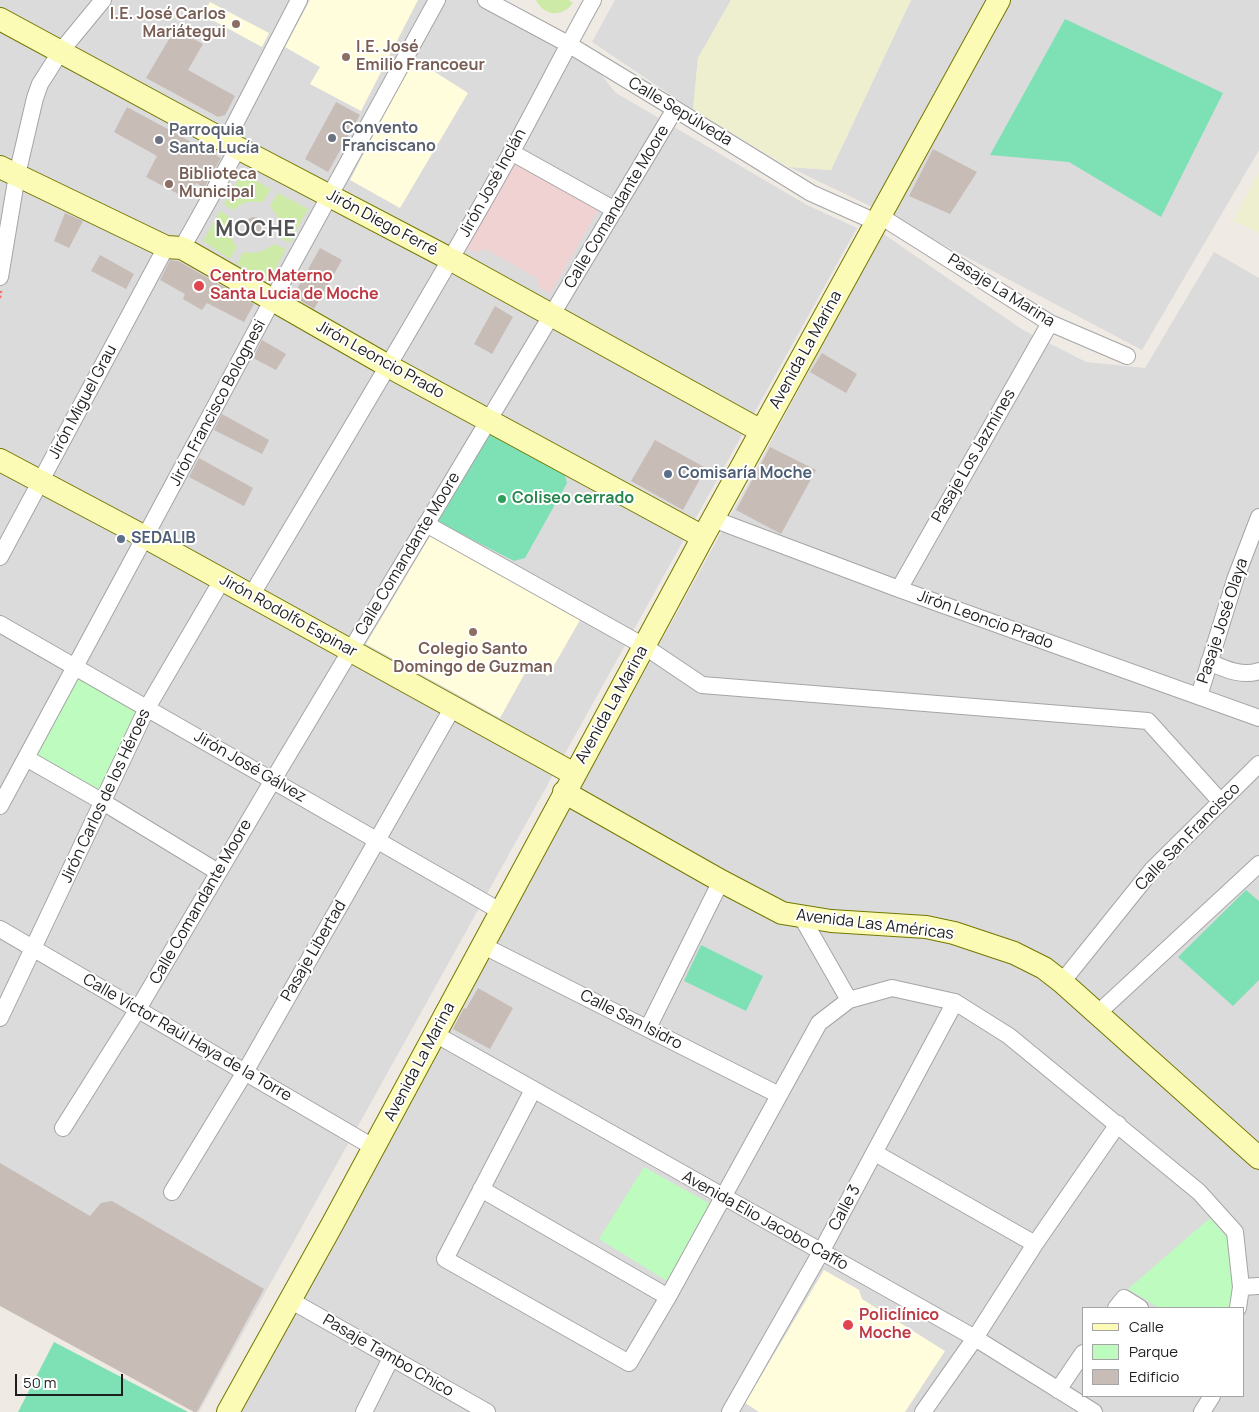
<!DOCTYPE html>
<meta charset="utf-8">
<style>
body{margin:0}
#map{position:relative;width:1259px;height:1412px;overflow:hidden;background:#efeae3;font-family:Manrope,sans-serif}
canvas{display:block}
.legend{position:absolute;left:1082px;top:1307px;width:162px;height:90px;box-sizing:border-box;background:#fff;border:1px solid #a5a5a5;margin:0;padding:6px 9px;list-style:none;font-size:15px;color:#1e1e1e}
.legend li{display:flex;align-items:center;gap:10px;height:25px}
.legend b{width:25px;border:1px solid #a5a5a5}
.scale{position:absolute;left:15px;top:1374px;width:108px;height:22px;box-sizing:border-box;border:2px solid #1e1e1e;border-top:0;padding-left:6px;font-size:15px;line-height:18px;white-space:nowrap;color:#1e1e1e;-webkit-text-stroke:4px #fff;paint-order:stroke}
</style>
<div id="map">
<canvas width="1259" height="1412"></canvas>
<ul class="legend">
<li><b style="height:6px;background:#fbfbb5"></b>Calle</li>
<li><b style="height:14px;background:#befbbf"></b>Parque</li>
<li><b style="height:14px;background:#c7bcb6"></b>Edificio</li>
</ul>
<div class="scale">50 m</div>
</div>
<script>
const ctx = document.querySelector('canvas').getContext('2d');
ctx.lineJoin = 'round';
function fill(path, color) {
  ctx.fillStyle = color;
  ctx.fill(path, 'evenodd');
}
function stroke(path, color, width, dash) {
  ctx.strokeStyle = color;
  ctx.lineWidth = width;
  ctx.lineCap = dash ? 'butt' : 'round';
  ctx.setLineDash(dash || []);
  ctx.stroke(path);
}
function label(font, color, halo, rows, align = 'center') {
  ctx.font = font + ' Manrope,sans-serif';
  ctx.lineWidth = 4;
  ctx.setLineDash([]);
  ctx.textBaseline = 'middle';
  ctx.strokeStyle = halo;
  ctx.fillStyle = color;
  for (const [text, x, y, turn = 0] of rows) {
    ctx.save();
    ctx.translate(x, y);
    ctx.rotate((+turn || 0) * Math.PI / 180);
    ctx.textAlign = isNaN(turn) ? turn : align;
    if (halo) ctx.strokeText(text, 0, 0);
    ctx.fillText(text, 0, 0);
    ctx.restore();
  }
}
fill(new Path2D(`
 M 0,0 L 502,0 L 567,33 L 616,93 L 807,205 L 857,228 L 199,1412 L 0,1297 Z
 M 615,0 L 731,0 L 698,58 L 693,110 L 592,42 Z
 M 911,0 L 1259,0 L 1259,150 L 1142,350 L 866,204 L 789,167 L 831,170 Z
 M 882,233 L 1023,330 L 1086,362 L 1145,368 L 1214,252 L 1259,278 L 1259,1412 L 236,1412 L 760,462 ZM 1083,1308 L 1243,1308 L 1243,1396 L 1083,1396 Z`), '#dcdbdb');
fill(new Path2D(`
 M 511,153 L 602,204 L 550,293 L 539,288 L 537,278 L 486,249 L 474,252 L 459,245 Z`), '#f1d2d2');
fill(new Path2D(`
 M 310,0 L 418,0 L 361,111 L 310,84 L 320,67 L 285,47 Z
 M 210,2 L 269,33 L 262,47 L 203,15 Z
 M 413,58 L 468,93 L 400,208 L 350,180 Z
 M 430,536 L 580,620 L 548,676 L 529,666 L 500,718 L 366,644 Z
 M 824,1270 L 859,1290 L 862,1299 L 945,1351 L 905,1412 L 759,1412 L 745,1403 Z`), '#fffddc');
fill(new Path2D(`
 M 731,0 L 911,0 L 831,170 L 789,167 L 693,110 L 698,58 Z
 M 1259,172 L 1259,233 L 1233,221 Z`), '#eeefce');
fill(new Path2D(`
 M 536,0 L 569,0 L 573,3 C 563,17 544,17 536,0 Z
 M 242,173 L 271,189 L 263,202 L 245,202 L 233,210 L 224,204 Z
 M 278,193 L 308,209 L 289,243 L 279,237 L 280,220 L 270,206 Z
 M 220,211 L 230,217 C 226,229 230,237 237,247 L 230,259 L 203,241 Z
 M 274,244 L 286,249 L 268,282 L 237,264 L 243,252 C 259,254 261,252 274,244 Z`), '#cdeba7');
fill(new Path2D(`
 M 76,672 L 143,711 L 102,798 L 30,757 Z
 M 644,1167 L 714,1206 L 667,1281 L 599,1239 Z
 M 1210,1218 L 1230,1241 L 1233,1296 L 1230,1308 L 1159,1308 L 1128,1289 Z`), '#befbbf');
fill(new Path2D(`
 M 1065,19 L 1223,93 L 1161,217 L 1069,162 L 990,155 Z
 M 494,433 L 563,469 L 567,483 L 525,558 L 514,561 L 438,522 L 437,515 L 483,438 Z
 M 1246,890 L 1259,901 L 1259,980 L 1233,1006 L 1178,957 Z
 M 701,945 L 763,976 L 746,1011 L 684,981 Z
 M 54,1342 L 188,1412 L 18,1412 Z`), '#7ee1b5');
fill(new Path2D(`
 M 175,29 L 203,44 L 188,70 L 235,96 L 225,115 L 218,117 L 146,78 Z
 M 336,102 L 360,115 L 328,172 L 305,159 Z
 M 127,107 L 221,158 L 204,188 L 196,183 L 186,198 L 146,177 L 157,156 L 114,132 Z
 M 933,149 L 977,172 L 950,214 L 909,196 Z
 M 65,213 L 83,221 L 69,248 L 54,241 Z
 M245 226a9 9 0 1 1 18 0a9 9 0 1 1-18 0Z
 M 320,248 L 342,260 L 314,309 L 293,296 Z
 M 100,255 L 134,274 L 126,289 L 91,271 Z
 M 170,260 L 178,261 L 254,304 L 244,322 L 207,303 L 202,310 L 183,299 L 185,294 L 160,280 Z
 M 495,306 L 513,317 L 492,354 L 474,344 Z
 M 262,340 L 286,354 L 276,370 L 253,358 Z
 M 822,353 L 857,374 L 846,393 L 810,372 Z
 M 222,414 L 269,440 L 262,454 L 214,430 Z
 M 655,440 L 706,468 L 683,510 L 631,481 Z
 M 770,447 L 816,470 L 781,534 L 736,510 Z
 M 199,458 L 253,488 L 244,506 L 189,477 Z
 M 478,988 L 513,1008 L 490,1049 L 453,1029 L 464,1008 L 466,1009 Z
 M 0,1163 L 90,1216 L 101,1203 L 112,1201 L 264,1289 L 197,1412 L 194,1412 L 0,1306 Z`), '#c7bcb6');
const street = new Path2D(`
 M 486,0 L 568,44 L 675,109 L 811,193 L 876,222
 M 226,141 L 299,0
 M 511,152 L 615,210
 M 880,216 L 1050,323 L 1127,356
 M 182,248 L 238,148
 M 0,277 L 17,175 L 35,98 L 40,84 L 61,51 L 103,0
 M 713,519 L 899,589 L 1259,718
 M 426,524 L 644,646 L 702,685 L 1148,721 L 1221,802
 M 0,557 L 166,247
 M 899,589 L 1050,323
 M 251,596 C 339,448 428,302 511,153 C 539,102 565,50 593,0
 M 0,624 L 500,911
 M 1209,662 C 1225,669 1242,677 1259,671
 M 1199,696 L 1236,577 L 1259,517
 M 26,758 L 103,802 L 218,872
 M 0,806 L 273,299 L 437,0
 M 801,916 L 849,1000
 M 0,929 L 373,1147
 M 482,945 L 779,1095
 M 1062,982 L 1152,870 L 1259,764
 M 1097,1014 L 1259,864
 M 0,1018 L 147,708 L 222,580
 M 648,1028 L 721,881
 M 435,1034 L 975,1338 L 1094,1412
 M 533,1090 L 445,1259 L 629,1363 L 668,1297 L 819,1023 L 849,1000 L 892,988 L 955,1002 L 1009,1036 L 1199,1192 L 1235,1232 L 1241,1287
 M 63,1128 L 138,1009 L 273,780 L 675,109
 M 875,1153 L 1035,1244
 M 481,1189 L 668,1297
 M 172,1192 L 245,1072 L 453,707
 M 290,1300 L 487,1412
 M 1116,1308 L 1124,1298 L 1140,1308
 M 1238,1308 L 1241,1287 L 1259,1286
 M 1058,1390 L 1083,1353
 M 364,1412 L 391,1358
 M 730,1412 L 821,1252 L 955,1002
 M 923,1412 L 975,1338 L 1035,1244 L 1118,1124
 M 1202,1412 L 1212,1396`);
const secondary = new Path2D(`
 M 0,19 L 238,148 L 450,259 L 761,431
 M 0,167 L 166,247 L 182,248 L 388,366 L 703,537
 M 0,460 L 145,537 L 574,774
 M 564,792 L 721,881 L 782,913 L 831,921 L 926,927 L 954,933 L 1014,953 L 1044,968 L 1062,982 L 1259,1158
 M 228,1412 L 333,1223 L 703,537 L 999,0`);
stroke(street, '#a5a5a5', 18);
stroke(secondary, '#737801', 24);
stroke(new Path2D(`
 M 0,298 L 1,291`), '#fe6b65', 2.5, [2.5, 2.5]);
stroke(street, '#fff', 16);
stroke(secondary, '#fbfbb5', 22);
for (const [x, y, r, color] of [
 [236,24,5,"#8d6e63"],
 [346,57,5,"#8d6e63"],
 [332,138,5,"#6b7280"],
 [159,140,5,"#6b7280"],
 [169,184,5,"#8d6e63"],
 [199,286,6,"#e0444e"],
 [668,474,5,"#5c6f8a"],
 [502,499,5,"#2e9e5b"],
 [121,539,5,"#5c6f8a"],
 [473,632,5,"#8d6e63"],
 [848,1325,6,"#e0444e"]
]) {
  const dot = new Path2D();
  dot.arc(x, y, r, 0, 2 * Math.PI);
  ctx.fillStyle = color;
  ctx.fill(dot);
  stroke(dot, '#fff', 2);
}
label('bold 16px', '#785e54', '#fff', [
 ["I.E. José Carlos",226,15,"right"],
 ["Mariátegui",226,33,"right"],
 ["I.E. José",356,48],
 ["Emilio Francoeur",356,66],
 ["Biblioteca",179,175],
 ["Municipal",179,193],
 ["Colegio Santo",473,650,"center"],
 ["Domingo de Guzman",473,668,"center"]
], 'left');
label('16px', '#1e1e1e', '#fff', [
 ["Calle Sepúlveda",680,112,31],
 ["Jirón José Inclán",493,183,-61],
 ["Calle Comandante Moore",617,207,-59],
 ["Jirón Diego Ferré",382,223,28],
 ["Pasaje La Marina",1001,291,32],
 ["Avenida La Marina",806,350,-61],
 ["Jirón Leoncio Prado",380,360,29],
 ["Jirón Miguel Grau",83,402,-62],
 ["Jirón Francisco Bolognesi",218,403,-62],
 ["Pasaje Los Jazmines",974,456,-60],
 ["Calle Comandante Moore",408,554,-59],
 ["Jirón Rodolfo Espinar",288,616,29],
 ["Jirón Leoncio Prado",985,620,20],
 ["Pasaje José Olaya",1223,621,-72],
 ["Avenida La Marina",612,705,-61],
 ["Jirón José Gálvez",250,767,30],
 ["Jirón Carlos de los Héroes",106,796,-65],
 ["Calle San Francisco",1188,837,-46],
 ["Calle Comandante Moore",201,902,-60],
 ["Avenida Las Américas",875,925,7],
 ["Pasaje Libertad",314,951,-60],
 ["Calle San Isidro",631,1020,27],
 ["Calle Víctor Raúl Haya de la Torre",187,1038,30],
 ["Avenida La Marina",420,1062,-62],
 ["Calle 3",845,1208,-62],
 ["Avenida Elio Jacobo Caffo",765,1221,29],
 ["Pasaje Tambo Chico",388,1356,30]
]);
label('bold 16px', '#5b616d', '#fff', [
 ["Convento",342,129],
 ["Franciscano",342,147],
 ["Parroquia",169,131],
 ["Santa Lucía",169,149]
], 'left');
label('bold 16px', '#be3a42', '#fff', [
 ["Centro Materno",210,277],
 ["Santa Lucia de Moche",210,295],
 ["Policlínico",859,1316],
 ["Moche",859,1334]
], 'left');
label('bold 16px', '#4e5e75', '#fff', [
 ["Comisaría Moche",678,474],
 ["SEDALIB",131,539]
], 'left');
label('bold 16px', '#27864d', '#fff', [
 ["Coliseo cerrado",512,499]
], 'left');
ctx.letterSpacing = '1px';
label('bold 21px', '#515151', '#fff', [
 ["MOCHE",256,230]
]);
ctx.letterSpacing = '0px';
</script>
